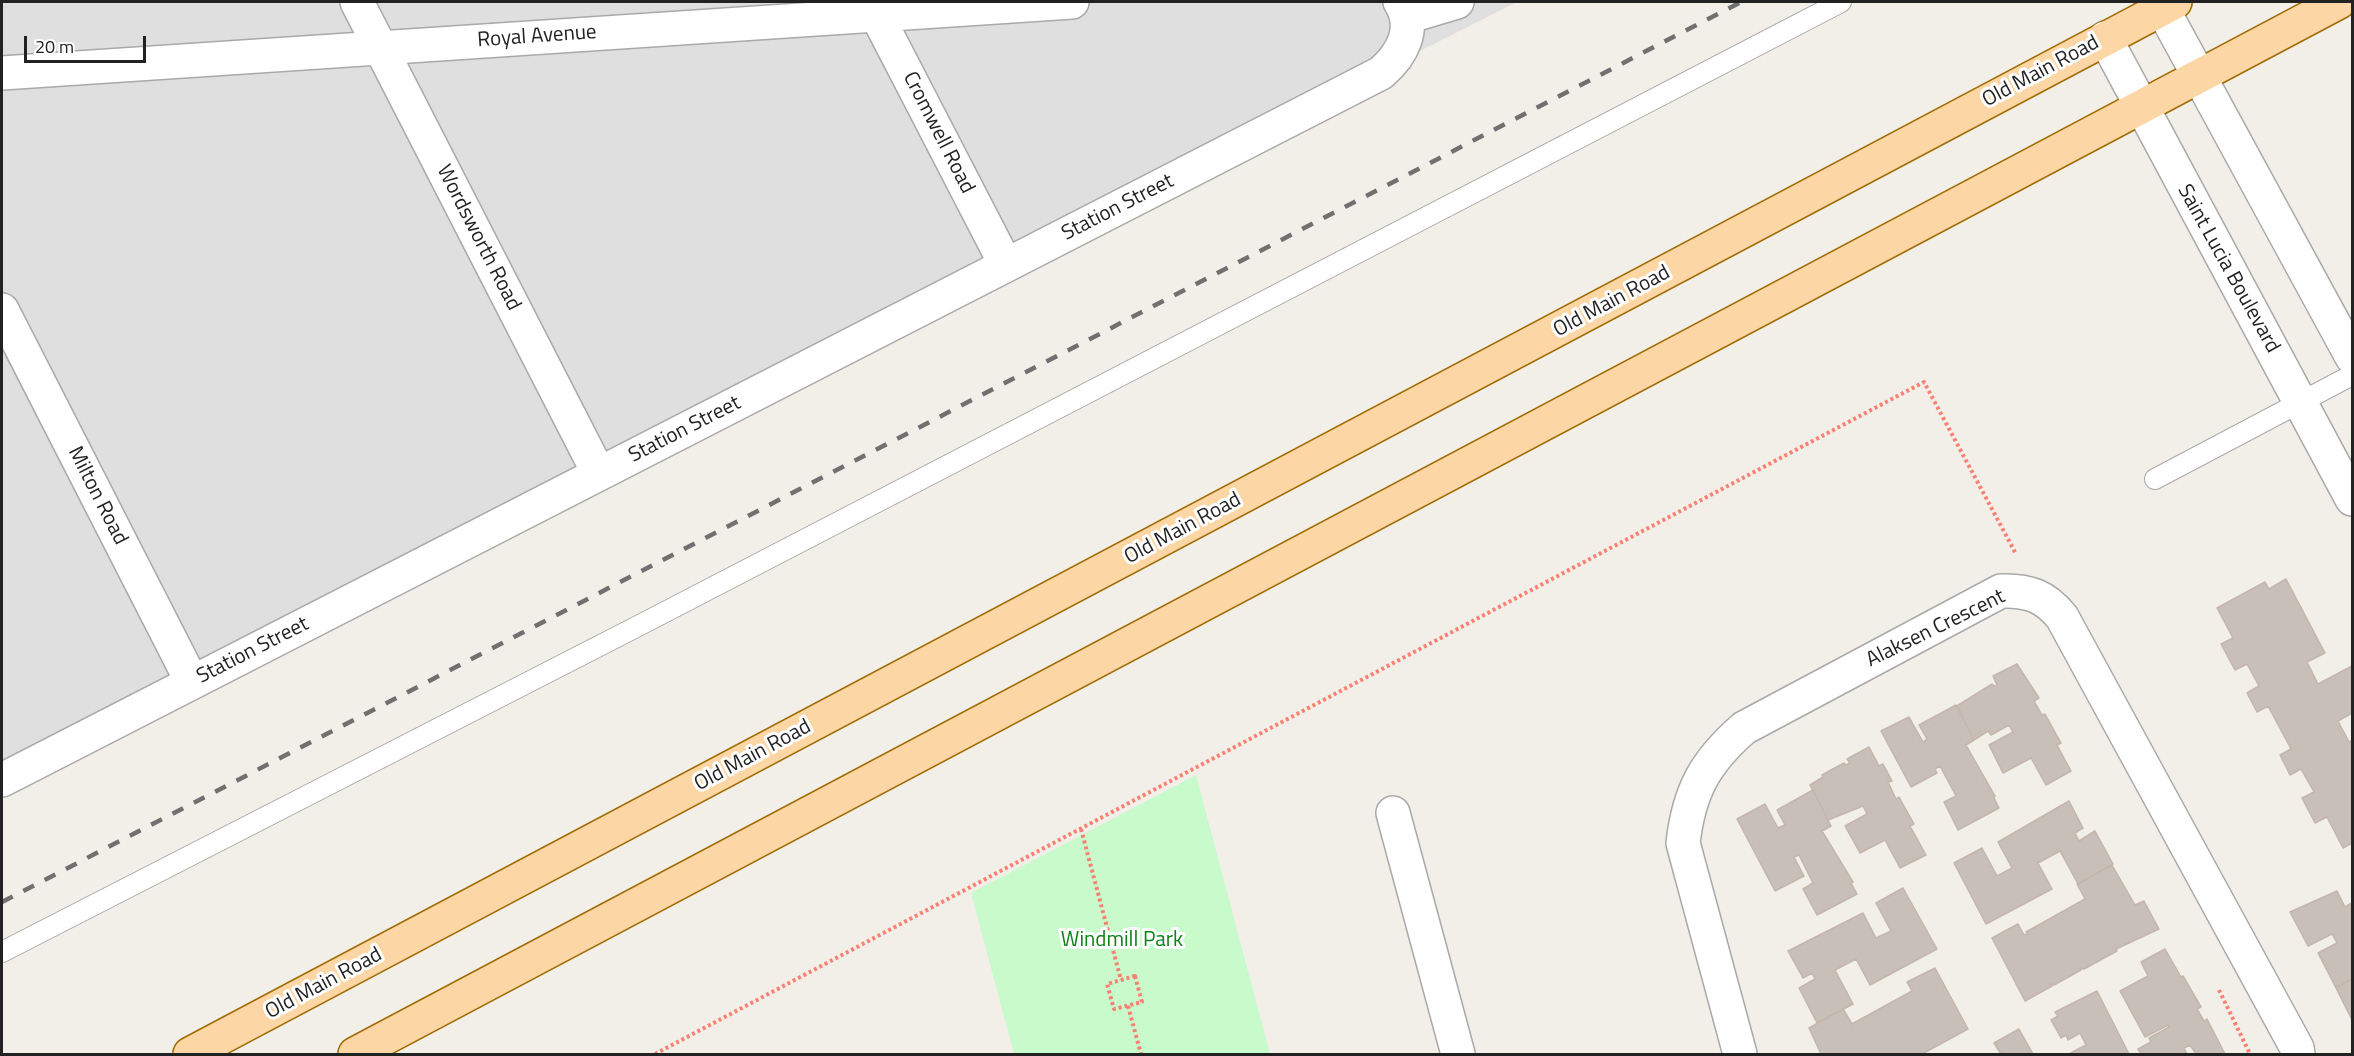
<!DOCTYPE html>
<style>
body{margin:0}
#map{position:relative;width:2354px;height:1056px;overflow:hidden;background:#f2efe9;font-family:"Titillium Web",sans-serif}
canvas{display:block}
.frame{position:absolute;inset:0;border:3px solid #222;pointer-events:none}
.scale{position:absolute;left:24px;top:36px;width:122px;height:27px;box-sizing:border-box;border:3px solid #222;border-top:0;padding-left:8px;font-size:18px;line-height:21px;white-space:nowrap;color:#222;-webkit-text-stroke:4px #fff;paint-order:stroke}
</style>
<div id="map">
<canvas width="2354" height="1056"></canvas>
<div class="frame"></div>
<div class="scale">20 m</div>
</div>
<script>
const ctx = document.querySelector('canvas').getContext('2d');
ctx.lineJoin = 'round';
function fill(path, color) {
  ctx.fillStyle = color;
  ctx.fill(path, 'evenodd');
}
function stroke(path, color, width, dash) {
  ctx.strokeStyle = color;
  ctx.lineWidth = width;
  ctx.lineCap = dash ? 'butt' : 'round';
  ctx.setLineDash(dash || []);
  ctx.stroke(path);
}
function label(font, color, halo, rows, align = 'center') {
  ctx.font = font + ' "Titillium Web",sans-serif';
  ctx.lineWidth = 6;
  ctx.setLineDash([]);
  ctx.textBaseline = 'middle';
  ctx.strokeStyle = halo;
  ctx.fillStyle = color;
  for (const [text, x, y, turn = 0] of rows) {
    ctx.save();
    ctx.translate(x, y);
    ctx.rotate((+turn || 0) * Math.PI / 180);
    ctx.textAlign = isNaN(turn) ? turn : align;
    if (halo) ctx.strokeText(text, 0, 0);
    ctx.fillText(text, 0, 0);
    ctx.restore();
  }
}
fill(new Path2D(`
 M 2,2 L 1517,2 L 2,767 Z`), '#e0dfdf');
fill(new Path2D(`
 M 1196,775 L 1270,1054 L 1014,1054 L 971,893 Z`), '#c8facc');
const building = new Path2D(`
 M 2286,579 L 2325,653 L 2307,662 L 2318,684 L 2352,666 L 2352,713 L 2338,721 L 2349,742 L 2352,740 L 2352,843 L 2343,848 L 2327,817 L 2315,823 L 2302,798 L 2314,792 L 2301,769 L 2290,775 L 2280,755 L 2291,749 L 2268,706 L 2257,712 L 2247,693 L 2259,686 L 2247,664 L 2235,670 L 2221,644 L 2233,638 L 2217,608 L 2265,582 L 2269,589 Z
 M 2017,664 L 2039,698 L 2034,701 L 2042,715 L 2045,714 L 2061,743 L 2057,745 L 2071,771 L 2046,785 L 2031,758 L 2003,773 L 1989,745 L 2013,732 L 2009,725 L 1991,735 L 1988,731 L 1974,740 L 1957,706 L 1992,684 L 1994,686 L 1997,685 L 1993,676 Z
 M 1956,705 L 1974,740 L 1966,745 L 1995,796 L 1994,798 L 1999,808 L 1958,830 L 1944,802 L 1956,796 L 1940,766 L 1935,769 L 1937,773 L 1911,787 L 1881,731 L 1909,717 L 1923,742 L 1927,739 L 1919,725 Z
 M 1869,747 L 1879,766 L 1883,764 L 1892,781 L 1888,782 L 1896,799 L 1899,797 L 1914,824 L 1910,826 L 1926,855 L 1900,868 L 1885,840 L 1860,853 L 1845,826 L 1867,814 L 1863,806 L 1828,820 L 1810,785 L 1823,777 L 1822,775 L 1844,763 L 1846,765 L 1850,763 L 1847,759 Z
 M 1813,790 L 1831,826 L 1822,831 L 1853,882 L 1851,883 L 1857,894 L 1817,915 L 1803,889 L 1813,883 L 1799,855 L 1794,857 L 1804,876 L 1775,891 L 1737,819 L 1765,804 L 1778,828 L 1785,825 L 1777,810 Z
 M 2069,801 L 2083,828 L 2075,833 L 2079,841 L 2095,831 L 2113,864 L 2078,884 L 2060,851 L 2038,863 L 2052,889 L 1986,924 L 1954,863 L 1982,848 L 1997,876 L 2012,868 L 1998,842 Z
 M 2112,865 L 2135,905 L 2144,901 L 2159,929 L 2116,949 L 2117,951 L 2084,969 L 2080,968 L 2081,970 L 2054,985 L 2051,984 L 2052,986 L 2025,1001 L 1992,938 L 2018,924 L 2024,935 L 2028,934 L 2026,932 L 2085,899 L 2077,884 Z
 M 1903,888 L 1937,949 L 1870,985 L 1856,959 L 1835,970 L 1853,1004 L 1817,1023 L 1799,988 L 1815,979 L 1812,973 L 1803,978 L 1788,951 L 1863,913 L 1876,938 L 1891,931 L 1876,903 Z
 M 2337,891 L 2345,907 L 2352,903 L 2352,979 L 2336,988 L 2318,953 L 2337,943 L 2332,934 L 2308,946 L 2290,912 Z
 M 2165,949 L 2181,977 L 2183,976 L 2201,1007 L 2197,1009 L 2204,1021 L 2207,1019 L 2225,1054 L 2196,1054 L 2190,1045 L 2184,1048 L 2187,1054 L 2141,1054 L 2138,1049 L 2151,1042 L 2149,1038 L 2169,1027 L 2168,1025 L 2145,1037 L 2120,991 L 2148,976 L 2141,962 Z
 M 1935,968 L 1968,1029 L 1922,1054 L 1821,1054 L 1809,1028 L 1843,1009 L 1852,1024 L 1912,991 L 1907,982 Z
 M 2352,979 L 2352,1020 L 2336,988 Z
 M 2097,991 L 2129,1054 L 2069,1054 L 2086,1045 L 2080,1033 L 2068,1040 L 2066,1035 L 2061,1038 L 2051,1020 L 2058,1016 L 2055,1012 Z
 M 2019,1029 L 2033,1054 L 2001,1054 L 1994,1043 Z`);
fill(building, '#c7bfb8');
stroke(building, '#c4b6ab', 1.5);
const lane = new Path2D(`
 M 2155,479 L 2352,375
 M 2,952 L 640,625 L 1841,2`);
const street = new Path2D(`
 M 357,2 L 599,474
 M 870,2 L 1006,265
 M 2162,8 L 2352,357
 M 1407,17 L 1457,2
 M 2105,38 L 2352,499
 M 2,73 L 1072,2
 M 2,310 L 192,682
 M 2,780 L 1381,73 C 1402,55 1417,28 1400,2
 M 1393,813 L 1458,1054
 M 1740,1054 L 1683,843 C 1689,791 1705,762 1744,728 L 2001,591 C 2028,590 2045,596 2062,617 L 2297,1048 L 2298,1054`);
const primary = new Path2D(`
 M 190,1054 L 2175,2
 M 355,1054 L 2339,2`);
stroke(lane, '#a9a9a9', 22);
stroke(street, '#a9a9a9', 36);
stroke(primary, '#a06b00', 36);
stroke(new Path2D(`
 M 1081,829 L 1121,980
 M 1135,976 L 1142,1002 L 1114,1009 L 1107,984 Z
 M 2219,990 L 2250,1054
 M 1128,1006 L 1141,1054
 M 655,1054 L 1924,382 L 2016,554`), '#fa8072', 4, [3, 3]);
stroke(lane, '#fff', 20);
stroke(street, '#fff', 33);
stroke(primary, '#fcd6a4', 33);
stroke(new Path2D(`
 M 2,902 L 1741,2`), '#707070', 4.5, [12, 12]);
label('21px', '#222', '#fff', [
 ["Royal Avenue",537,37,-4],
 ["Old Main Road",2041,72,-28],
 ["Cromwell Road",938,133,63],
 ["Station Street",1118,208,-27],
 ["Wordsworth Road",478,238,63],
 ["Saint Lucia Boulevard",2228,269,61],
 ["Old Main Road",1612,302,-28],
 ["Station Street",685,430,-27],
 ["Milton Road",97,496,63],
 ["Old Main Road",1183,529,-28],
 ["Alaksen Crescent",1936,629,-26],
 ["Station Street",253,651,-27],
 ["Old Main Road",753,756,-28],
 ["Old Main Road",324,984,-28]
]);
label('21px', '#0c8416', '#fff', [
 ["Windmill Park",1122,941]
]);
</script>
